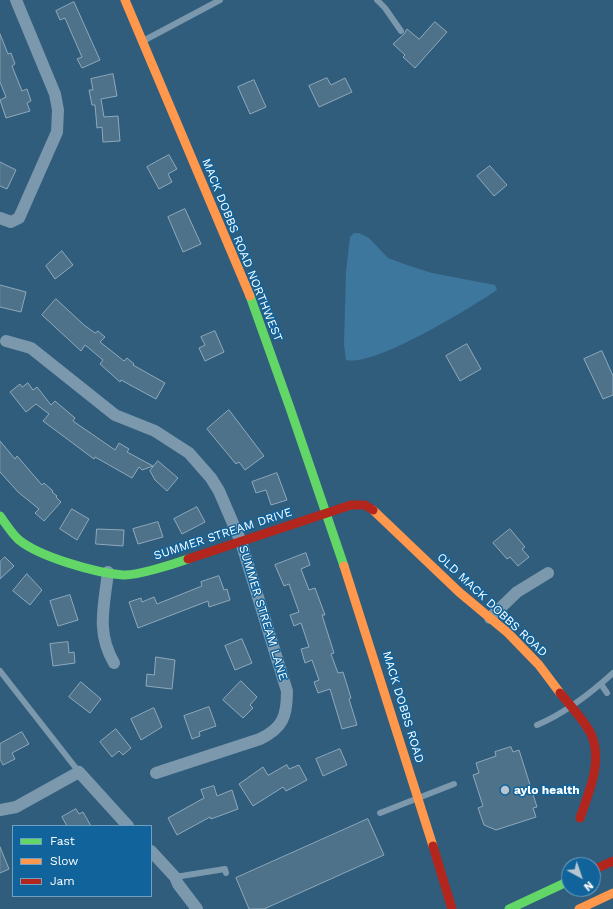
<!DOCTYPE html>
<style>
body{margin:0}
#map{position:relative;width:613px;height:909px;overflow:hidden;background:#305d7c;font-family:"Work Sans",sans-serif}
canvas{display:block}
.legend{position:absolute;left:12px;top:825px;width:140px;height:72px;box-sizing:border-box;background:#10639b;border:1px solid #70a1c3;margin:0;padding:5px 7px;list-style:none;font-size:12px;color:#fff}
.legend li{display:flex;align-items:center;gap:8px;height:20px}
.legend b{width:20px;border:1px solid #70a1c3}
.north{position:absolute;left:561px;top:857px;width:40px;height:40px;box-sizing:border-box;background:#10639b;border:1px solid #70a1c3;border-radius:50%;rotate:140deg;font-size:11px;font-weight:700;line-height:16px;text-align:center;color:#fff}
.north::after{content:'';display:block;margin:auto;width:14px;height:18px;background:#b7c6d1;clip-path:polygon(50% 0,100% 100%,50% 72%,0 100%)}
</style>
<div id="map">
<canvas width="613" height="909"></canvas>
<ul class="legend">
<li><b style="height:5px;background:#63d668"></b>Fast</li>
<li><b style="height:5px;background:#ff974d"></b>Slow</li>
<li><b style="height:5px;background:#b3261e"></b>Jam</li>
</ul>
<div class="north">N</div>
</div>
<script>
const ctx = document.querySelector('canvas').getContext('2d');
ctx.lineJoin = 'round';
function fill(path, color) {
  ctx.fillStyle = color;
  ctx.fill(path, 'evenodd');
}
function stroke(path, color, width, dash) {
  ctx.strokeStyle = color;
  ctx.lineWidth = width;
  ctx.lineCap = dash ? 'butt' : 'round';
  ctx.setLineDash(dash || []);
  ctx.stroke(path);
}
function label(font, color, halo, rows, align = 'center') {
  ctx.font = font + ' "Work Sans",sans-serif';
  ctx.lineWidth = 3;
  ctx.setLineDash([]);
  ctx.textBaseline = 'middle';
  ctx.strokeStyle = halo;
  ctx.fillStyle = color;
  for (const [text, x, y, turn = 0] of rows) {
    ctx.save();
    ctx.translate(x, y);
    ctx.rotate((+turn || 0) * Math.PI / 180);
    ctx.textAlign = isNaN(turn) ? turn : align;
    if (halo) ctx.strokeText(text, 0, 0);
    ctx.fillText(text, 0, 0);
    ctx.restore();
  }
}
fill(new Path2D(`
 M 354,233 L 359,233 L 369,238 L 388,258 L 407,265 L 432,273 L 495,285 L 497,290 C 470,308 375,367 346,360 L 344,344 L 346,272 L 350,237 Z`), '#3e779e');
const building = new Path2D(`
 M 74,2 L 100,60 L 82,68 L 77,59 L 82,57 L 71,32 L 65,18 L 60,20 L 56,11 Z
 M 435,22 L 447,32 L 415,68 L 403,57 L 405,55 L 393,44 L 404,34 L 407,29 L 419,39 Z
 M 0,34 L 8,54 L 11,53 L 15,64 L 12,66 L 22,91 L 27,89 L 31,101 L 27,103 L 30,111 L 6,118 L 0,100 L 6,97 L 0,82 Z
 M 113,74 L 117,96 L 101,99 L 104,117 L 118,116 L 120,141 L 103,142 L 102,127 L 97,128 L 95,105 L 92,105 L 89,90 L 93,90 L 91,79 Z
 M 327,78 L 331,85 L 345,78 L 352,92 L 319,107 L 309,86 Z
 M 254,80 L 266,107 L 250,114 L 238,87 Z
 M 169,155 L 177,169 L 168,174 L 172,182 L 159,189 L 147,167 Z
 M 0,162 L 16,170 L 7,189 L 0,186 Z
 M 490,166 L 507,185 L 494,196 L 477,176 Z
 M 185,209 L 201,244 L 183,252 L 168,217 Z
 M 62,251 L 73,265 L 55,279 L 46,266 Z
 M 0,285 L 26,292 L 21,312 L 0,307 Z
 M 56,299 L 84,325 L 95,333 L 98,331 L 105,337 L 100,342 L 124,361 L 127,358 L 134,364 L 133,365 L 165,383 L 156,399 L 121,380 L 120,382 L 100,364 L 103,360 L 85,345 L 81,351 L 42,315 Z
 M 215,331 L 224,352 L 205,361 L 199,348 L 205,345 L 201,337 Z
 M 467,344 L 481,369 L 460,381 L 446,356 Z
 M 602,351 L 613,376 L 613,395 L 603,399 L 584,359 Z
 M 28,383 L 33,390 L 37,387 L 51,405 L 55,401 L 75,418 L 73,421 L 115,450 L 119,443 L 129,449 L 127,452 L 153,466 L 142,470 L 139,467 L 132,478 L 95,457 L 94,459 L 43,421 L 49,414 L 36,404 L 26,412 L 10,392 L 20,384 L 22,387 Z
 M 229,410 L 264,456 L 245,470 L 239,462 L 236,464 L 207,429 Z
 M 0,441 L 15,459 L 17,456 L 42,485 L 44,483 L 53,491 L 52,492 L 57,496 L 56,497 L 61,502 L 44,521 L 35,513 L 39,509 L 18,492 L 0,472 Z
 M 158,461 L 178,478 L 167,491 L 155,480 L 150,471 Z
 M 277,473 L 287,500 L 271,505 L 266,490 L 256,493 L 252,482 Z
 M 197,507 L 205,522 L 182,534 L 174,519 Z
 M 72,509 L 89,519 L 77,540 L 60,529 Z
 M 158,522 L 163,537 L 138,544 L 133,529 Z
 M 97,529 L 124,530 L 123,546 L 96,544 Z
 M 510,529 L 525,547 L 522,549 L 529,557 L 518,566 L 510,557 L 507,559 L 493,543 Z
 M 306,553 L 310,565 L 301,569 L 309,590 L 315,588 L 325,615 L 322,615 L 334,653 L 331,654 L 338,673 L 343,672 L 351,698 L 349,699 L 357,725 L 342,729 L 330,689 L 318,693 L 314,682 L 319,680 L 312,660 L 305,663 L 301,649 L 309,647 L 301,623 L 294,626 L 290,615 L 299,612 L 289,584 L 284,586 L 275,565 Z
 M 5,557 L 14,566 L 0,579 L 0,562 Z
 M 27,574 L 42,590 L 30,605 L 13,591 Z
 M 219,576 L 224,590 L 227,589 L 230,600 L 209,607 L 208,601 L 138,628 L 129,602 L 141,598 L 142,602 L 154,597 L 157,604 L 202,586 L 201,582 Z
 M 70,595 L 78,620 L 58,626 L 50,601 Z
 M 242,639 L 252,663 L 235,670 L 225,646 Z
 M 68,642 L 69,653 L 74,652 L 75,663 L 53,666 L 50,644 Z
 M 156,657 L 175,660 L 172,689 L 146,686 L 147,674 L 154,675 Z
 M 241,681 L 257,697 L 250,705 L 253,708 L 243,718 L 223,700 Z
 M 81,682 L 101,699 L 90,713 L 69,697 Z
 M 209,707 L 216,726 L 199,732 L 200,736 L 192,739 L 184,716 Z
 M 154,708 L 162,727 L 141,740 L 131,719 Z
 M 116,729 L 131,748 L 123,755 L 119,751 L 112,757 L 100,742 Z
 M 22,732 L 29,744 L 12,753 L 15,759 L 3,765 L 0,759 L 0,744 Z
 M 511,747 L 513,752 L 519,750 L 537,807 L 533,808 L 536,817 L 496,830 L 484,825 L 478,808 L 483,806 L 473,775 L 479,773 L 476,763 L 496,756 L 495,752 Z
 M 340,749 L 347,765 L 323,776 L 316,759 Z
 M 287,765 L 289,769 L 299,765 L 307,780 L 286,791 L 283,787 L 253,806 L 239,784 L 263,767 L 268,775 Z
 M 214,786 L 217,796 L 232,790 L 238,809 L 211,819 L 210,817 L 177,835 L 168,818 L 204,798 L 201,790 Z
 M 76,809 L 79,814 L 83,812 L 91,826 L 67,826 L 62,817 Z
 M 368,819 L 384,855 L 264,909 L 249,909 L 236,878 Z
 M 0,847 L 9,869 L 0,873 Z`);
fill(building, '#4e728a');
stroke(building, '#8fa9bb', 1);
stroke(new Path2D(`
 M 377,0 L 385,8 L 401,31
 M 143,41 L 220,0
 M 0,671 L 79,772
 M 601,684 L 607,693
 M 537,725 C 566,713 590,694 613,673
 M 380,813 L 454,784
 M 175,877 L 225,869 L 226,873`), '#7b98ad', 6);
stroke(new Path2D(`
 M 0,218 L 11,222 L 19,218 L 57,132 L 58,110 L 55,94 L 16,0
 M 6,341 L 31,348 L 115,415 L 155,431 L 189,453 L 211,478 L 219,491 L 241,542 L 287,691 C 287,716 283,728 260,739 L 156,773
 M 108,572 C 104,607 96,632 114,663
 M 490,618 L 517,592 L 548,573
 M 0,810 L 16,807 L 79,772 L 128,826
 M 151,851 L 175,877 L 178,884 L 197,909`), '#7b98ad', 12);
stroke(new Path2D(`
 M 250,296 L 290,408 L 344,566
 M 0,516 C 6,524 12,534 19,540 C 40,557 96,573 123,575 C 136,576 174,564 188,559
 M 509,909 L 569,881`), '#63d668', 9);
stroke(new Path2D(`
 M 125,0 L 250,296
 M 373,510 L 459,592 L 508,633 L 539,665 L 560,693
 M 344,566 L 433,846
 M 579,909 L 613,893`), '#ff974d', 9);
stroke(new Path2D(`
 M 188,559 L 351,505 L 365,505 L 373,510
 M 560,693 C 570,705 582,718 590,732 C 604,759 589,792 580,818
 M 433,846 L 452,909
 M 593,870 L 613,861`), '#b3261e', 9);
for (const [x, y, r, color] of [
 [505,790,5,"#b7c6d1"]
]) {
  const dot = new Path2D();
  dot.arc(x, y, r, 0, 2 * Math.PI);
  ctx.fillStyle = color;
  ctx.fill(dot);
  stroke(dot, '#10639b', 1.5);
}
label('12px', '#fff', '#10639b', [
 ["MACK DOBBS ROAD NORTHWEST",242,250,68],
 ["SUMMER STREAM DRIVE",223,534,-18],
 ["OLD MACK DOBBS ROAD",492,605,43],
 ["SUMMER STREAM LANE",263,613,73],
 ["MACK DOBBS ROAD",403,707,73]
]);
label('bold 12px', '#fff', '#10639b', [
 ["aylo health",514,790]
], 'left');
</script>
